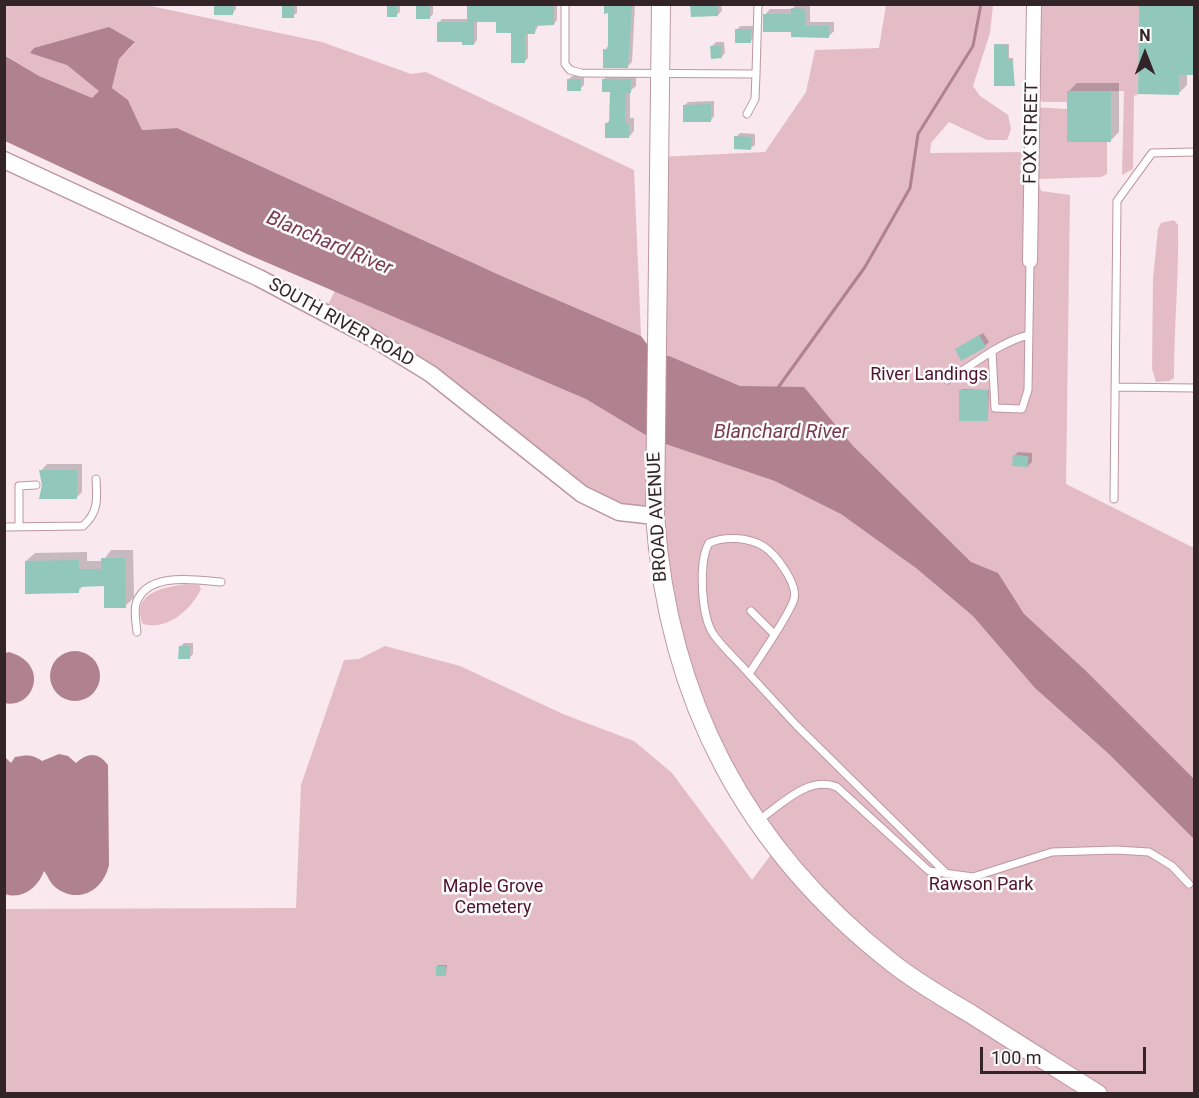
<!DOCTYPE html>
<style>
body{margin:0}
#map{position:relative;width:1199px;height:1098px;overflow:hidden;background:#f9e8ed;font-family:Roboto,sans-serif}
canvas{display:block}
.frame{position:absolute;inset:0;border:6px solid #332428;pointer-events:none}
.north{position:absolute;left:1115px;top:24px;width:60px;height:60px;-webkit-text-stroke:4px #fbfbfb;paint-order:stroke;rotate:0deg;font-size:16px;font-weight:700;line-height:24px;text-align:center;color:#332428}
.north::after{content:'';display:block;margin:auto;width:21px;height:27px;background:#332428;clip-path:polygon(50% 0,100% 100%,50% 72%,0 100%)}
.scale{position:absolute;left:980px;top:1047px;width:166px;height:27px;box-sizing:border-box;border:3px solid #332428;border-top:0;padding-left:8px;font-size:18px;line-height:21px;white-space:nowrap;color:#332428;-webkit-text-stroke:4px #fbfbfb;paint-order:stroke}
</style>
<div id="map">
<canvas width="1199" height="1098"></canvas>
<div class="frame"></div>
<div class="north">N</div>
<div class="scale">100 m</div>
</div>
<script>
const ctx = document.querySelector('canvas').getContext('2d');
ctx.lineJoin = 'round';
function fill(path, color) {
  ctx.fillStyle = color;
  ctx.fill(path, 'evenodd');
}
function stroke(path, color, width, dash) {
  ctx.strokeStyle = color;
  ctx.lineWidth = width;
  ctx.lineCap = dash ? 'butt' : 'round';
  ctx.setLineDash(dash || []);
  ctx.stroke(path);
}
function label(font, color, halo, rows, align = 'center') {
  ctx.font = font + ' Roboto,sans-serif';
  ctx.lineWidth = 5;
  ctx.setLineDash([]);
  ctx.textBaseline = 'middle';
  ctx.strokeStyle = halo;
  ctx.fillStyle = color;
  for (const [text, x, y, turn = 0] of rows) {
    ctx.save();
    ctx.translate(x, y);
    ctx.rotate((+turn || 0) * Math.PI / 180);
    ctx.textAlign = isNaN(turn) ? turn : align;
    if (halo) ctx.strokeText(text, 0, 0);
    ctx.fillText(text, 0, 0);
    ctx.restore();
  }
}
fill(new Path2D(`
 M 4,5 L 146,5 L 322,42 L 411,74 L 426,72 L 634,170 L 641,336 L 504,277 L 177,128 L 142,130 L 128,100 L 112,88 L 119,59 L 135,43 L 30,52 L 67,64 L 100,91 L 92,99 L 39,76 L 5,55 Z
 M 886,5 L 993,5 L 990,33 L 973,86 L 980,96 L 1008,115 L 1011,129 L 1007,140 L 987,140 L 949,122 L 931,143 L 930,153 L 1031,152 L 1032,107 L 1067,109 L 1067,142 L 1107,142 L 1107,174 L 1101,177 L 1038,179 L 1041,191 L 1070,195 L 1066,484 L 1194,548 L 1194,1093 L 5,1093 L 4,909 L 296,908 L 301,785 L 344,660 L 359,659 L 385,646 L 460,666 L 563,714 L 634,741 L 672,773 L 752,880 L 776,848 L 711,742 L 676,649 L 655,516 L 619,512 L 431,374 L 324,313 L 353,254 L 655,380 L 658,157 L 765,152 L 806,92 L 815,50 L 879,48 Z
 M 1034,5 L 1139,5 L 1138,94 L 1134,96 L 1133,169 L 1122,175 L 1124,91 L 1068,91 L 1067,102 L 1043,102 L 1032,96 Z
 M 1174,220 L 1178,225 C 1179,276 1174,327 1174,378 L 1169,381 L 1156,382 L 1152,369 L 1153,279 L 1158,229 L 1161,223 Z
 M 187,584 L 199,585 L 201,589 C 191,610 167,631 143,624 C 130,593 164,587 187,584 Z`), '#e4bcc6');
fill(new Path2D(`
 M 109,27 L 135,42 L 119,59 L 112,88 L 128,100 L 142,130 L 177,128 L 504,277 L 641,336 L 655,355 L 669,356 L 740,386 L 804,387 L 853,446 L 971,562 L 998,573 L 1024,614 L 1086,671 L 1194,779 L 1194,839 L 1109,754 L 1035,688 L 973,616 L 916,568 L 841,514 L 775,481 L 654,440 L 586,399 L 247,254 L 5,141 L 4,55 L 39,76 L 92,98 L 99,91 L 67,65 L 30,53 L 34,48 Z
 M50 676a25 25 0 1 1 50 0a25 25 0 1 1-50 0Z
 M 9,652 C 51,664 34,710 4,703 L 5,653 Z
 M 59,754 L 68,756 L 76,763 C 88,752 98,752 108,765 L 109,865 C 103,891 78,905 55,887 C 50,883 48,876 44,871 C 38,887 23,900 5,894 L 5,757 L 11,763 L 15,757 C 27,755 32,754 42,761 Z`), '#b0818e');
fill(new Path2D(`
 M 215,4 L 236,4 L 236,9 L 233,13 Z
 M 283,4 L 297,4 L 297,13 L 293,16 Z
 M 388,4 L 400,4 L 400,12 L 396,15 Z
 M 417,4 L 433,4 L 433,14 L 429,18 Z
 M 468,4 L 557,4 L 557,20 L 554,24 L 539,24 L 535,32 L 528,32 L 528,58 L 524,62 L 513,32 L 497,20 L 477,20 L 477,40 L 474,44 L 464,40 L 438,23 L 442,19 L 468,19 Z
 M 605,4 L 635,4 L 632,62 L 628,66 L 605,50 L 608,46 L 610,12 Z
 M 692,4 L 721,4 L 722,11 L 718,15 Z
 M 797,4 L 810,4 L 810,22 L 834,22 L 834,31 L 829,36 L 792,30 L 765,15 L 770,9 L 792,9 Z
 M 1140,4 L 1194,4 L 1194,74 L 1187,74 L 1187,85 L 1179,93 Z
 M 740,26 L 755,26 L 754,37 L 751,41 L 737,30 Z
 M 716,42 L 724,42 L 725,53 L 721,57 L 712,46 Z
 M 997,44 L 1009,44 L 1009,58 L 1013,58 L 1014,84 Z
 M 609,74 L 636,74 L 636,86 L 630,91 L 630,118 L 634,118 L 634,131 L 629,137 L 607,123 L 611,119 L 611,91 L 604,79 Z
 M 572,76 L 584,76 L 584,85 L 580,89 L 568,80 Z
 M 1077,83 L 1119,83 L 1119,132 L 1110,141 L 1069,91 Z
 M 714,101 L 714,116 L 711,120 L 684,106 L 688,102 Z
 M 740,133 L 755,134 L 755,145 L 751,148 L 736,137 Z
 M 983,333 L 989,342 L 985,346 L 956,349 Z
 M 962,389 L 989,390 L 988,419 L 960,391 Z
 M 1018,452 L 1032,453 L 1032,462 L 1028,466 L 1014,456 Z
 M 47,464 L 82,464 L 82,492 L 76,498 L 41,471 Z
 M 111,550 L 133,550 L 134,598 L 125,606 L 105,585 L 84,585 L 78,591 L 26,561 L 35,553 L 87,552 L 87,561 L 103,561 Z
 M 184,643 L 193,643 L 193,654 L 189,658 L 180,647 Z
 M 439,965 L 447,965 L 446,974 L 437,966 Z`), '#0003');
stroke(new Path2D(`
 M 777,389 L 865,267 L 910,188 L 918,134 L 973,46 L 981,4`), '#b0818e', 3);
fill(new Path2D(`
 M 214,4 L 233,4 L 233,15 L 214,15 Z
 M 282,4 L 294,4 L 294,18 L 282,18 Z
 M 387,4 L 397,4 L 397,17 L 387,17 Z
 M 416,4 L 430,4 L 430,19 L 416,19 Z
 M 467,4 L 554,4 L 554,25 L 535,26 L 535,34 L 525,34 L 525,63 L 511,63 L 511,33 L 496,33 L 496,22 L 467,22 Z
 M 604,4 L 632,4 L 628,68 L 603,68 L 603,49 L 608,50 L 608,13 L 604,14 Z
 M 690,4 L 718,4 L 718,16 L 691,17 Z
 M 1139,4 L 1194,4 L 1194,75 L 1179,75 L 1179,95 L 1138,94 Z
 M 791,8 L 805,9 L 805,26 L 829,26 L 829,38 L 791,37 L 791,32 L 763,32 L 763,14 L 791,14 Z
 M 437,22 L 474,22 L 474,45 L 462,45 L 462,42 L 437,42 Z
 M 735,29 L 751,29 L 751,43 L 735,43 Z
 M 994,44 L 1008,45 L 1008,59 L 1012,59 L 1015,86 L 994,86 Z
 M 721,45 L 722,58 L 711,59 L 710,46 Z
 M 567,79 L 581,79 L 581,91 L 567,91 Z
 M 602,79 L 631,79 L 631,93 L 626,93 L 625,123 L 629,123 L 629,138 L 605,138 L 605,123 L 609,123 L 610,92 L 602,92 Z
 M 1067,91 L 1111,91 L 1111,142 L 1067,142 Z
 M 711,104 L 711,122 L 683,122 L 683,105 Z
 M 734,136 L 752,137 L 751,150 L 734,149 Z
 M 979,335 L 986,347 L 961,361 L 955,349 Z
 M 959,390 L 988,390 L 988,421 L 959,421 Z
 M 1013,455 L 1028,456 L 1028,467 L 1012,466 Z
 M 39,470 L 77,470 L 77,499 L 39,499 L 42,485 Z
 M 101,558 L 125,558 L 126,608 L 104,608 L 104,586 L 79,587 L 79,593 L 25,594 L 25,561 L 79,560 L 79,569 L 101,569 Z
 M 179,646 L 190,646 L 190,659 L 178,659 Z
 M 436,966 L 446,966 L 446,976 L 436,976 Z`), '#91c8bb');
const service = new Path2D(`
 M 565,4 L 565,64 L 570,70 L 581,73 L 756,74 L 758,4
 M 747,114 L 755,99 L 756,74
 M 992,351 L 995,408 L 1022,409 L 1028,390 L 1030,261
 M 947,380 C 974,365 999,342 1029,335
 M 1115,387 L 1194,388
 M 1114,499 L 1117,201 L 1152,153 L 1194,152
 M 4,527 L 83,526 C 99,512 97,499 96,479
 M 19,527 L 19,486 L 36,485
 M 751,611 L 773,633
 M 137,632 C 136,624 134,611 136,604 C 146,571 196,580 221,582
 M 749,674 C 760,656 789,616 794,599 C 798,584 776,554 763,546 C 748,537 724,536 709,543 C 698,561 701,618 714,635 C 724,649 738,661 749,674 L 797,726 L 947,874
 M 759,820 C 782,804 809,775 837,787 L 929,871 L 973,877 L 1052,852 L 1116,850 L 1149,852 L 1172,866 L 1189,884`);
const minor = new Path2D(`
 M 1030,261 L 1034,4`);
const tertiary = new Path2D(`
 M 4,160 L 259,278 L 376,340 L 431,374 L 582,494 L 619,512 L 655,516`);
const secondary = new Path2D(`
 M 661,4 L 655,516 C 668,700 745,847 891,962 C 916,982 944,998 971,1014 C 1013,1041 1055,1067 1098,1094`);
stroke(service, '#bd97a1', 9);
stroke(minor, '#bd97a1', 16);
stroke(tertiary, '#bd97a1', 19);
stroke(secondary, '#bd97a1', 20);
stroke(service, '#fff', 7);
stroke(minor, '#fff', 14);
stroke(tertiary, '#fff', 16);
stroke(secondary, '#fff', 18);
label('18px', '#332428', '#fbfbfb', [
 ["FOX STREET",1032,133,-89],
 ["SOUTH RIVER ROAD",341,323,29],
 ["BROAD AVENUE",658,517,-93]
]);
label('18px', '#4e142b', '#fbfbfb', [
 ["River Landings",929,375],
 ["Rawson Park",981,885],
 ["Maple Grove",493,887],
 ["Cemetery",493,908]
]);
label('italic 20px', '#793b4f', '#fbfbfb', [
 ["Blanchard River",329,244,23],
 ["Blanchard River",781,433]
]);
</script>
